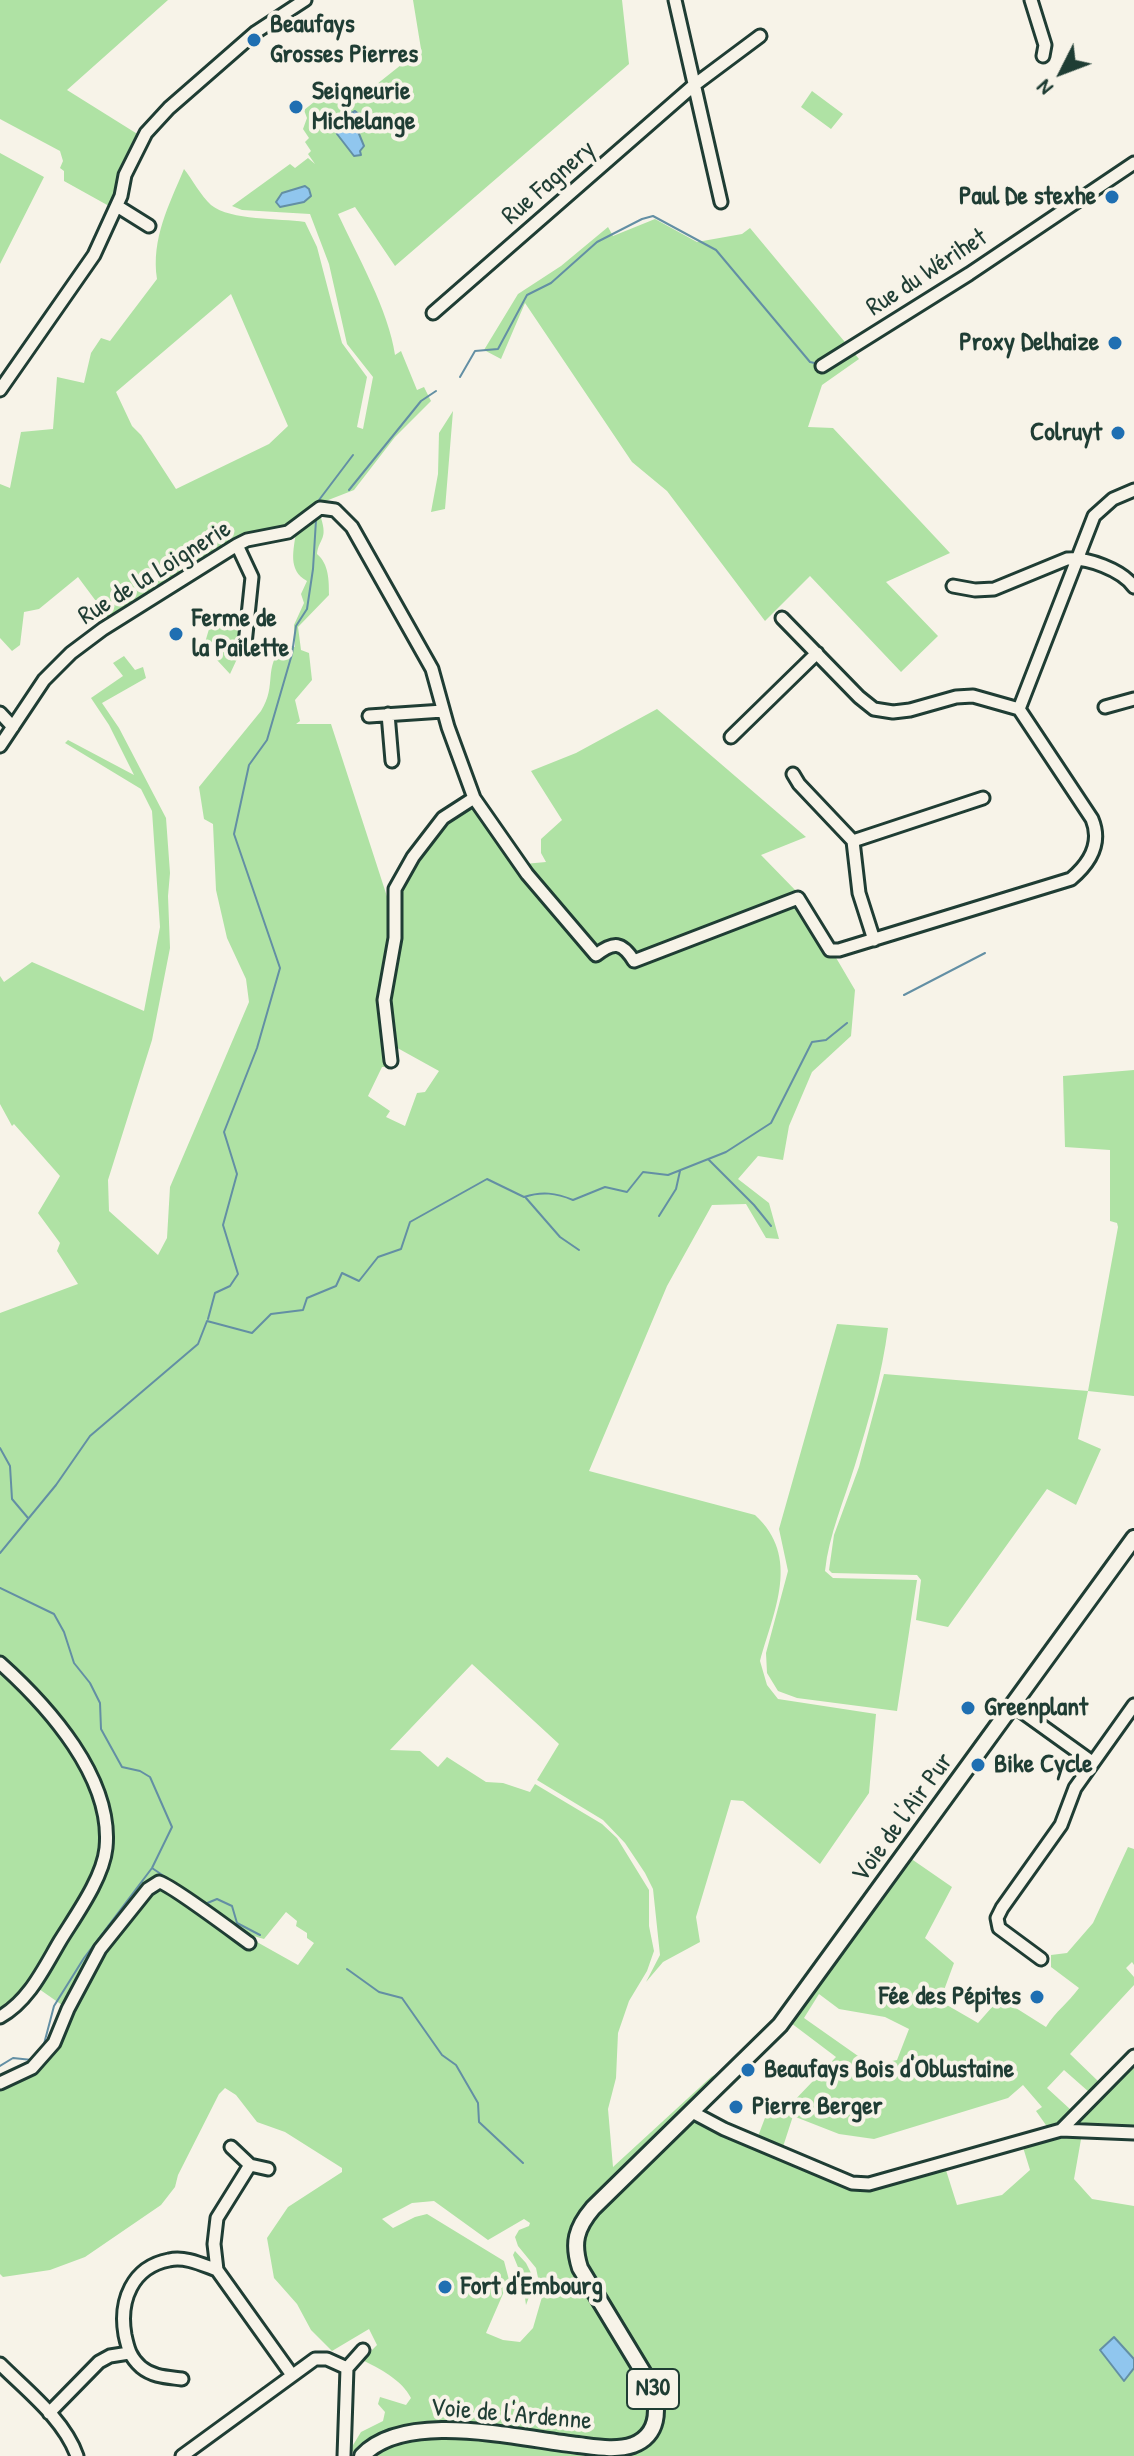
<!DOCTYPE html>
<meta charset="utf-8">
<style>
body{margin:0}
#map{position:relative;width:1134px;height:2456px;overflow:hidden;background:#f7f3e8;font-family:"Patrick Hand",sans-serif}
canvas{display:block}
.north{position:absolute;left:1022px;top:32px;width:80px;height:80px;-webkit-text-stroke:6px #f7f3e8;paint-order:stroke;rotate:228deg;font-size:22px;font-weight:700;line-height:32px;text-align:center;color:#1f3d34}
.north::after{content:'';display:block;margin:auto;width:28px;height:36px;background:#1f3d34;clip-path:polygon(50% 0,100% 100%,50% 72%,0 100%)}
</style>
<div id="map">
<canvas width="1134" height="2456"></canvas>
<div class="north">N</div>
</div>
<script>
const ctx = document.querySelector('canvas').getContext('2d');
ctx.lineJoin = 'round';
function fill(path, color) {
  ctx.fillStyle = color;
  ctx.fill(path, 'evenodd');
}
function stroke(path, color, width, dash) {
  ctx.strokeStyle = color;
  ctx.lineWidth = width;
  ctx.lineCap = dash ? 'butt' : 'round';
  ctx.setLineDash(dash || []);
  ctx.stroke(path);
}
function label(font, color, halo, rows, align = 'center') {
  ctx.font = font + ' "Patrick Hand",sans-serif';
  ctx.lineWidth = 8;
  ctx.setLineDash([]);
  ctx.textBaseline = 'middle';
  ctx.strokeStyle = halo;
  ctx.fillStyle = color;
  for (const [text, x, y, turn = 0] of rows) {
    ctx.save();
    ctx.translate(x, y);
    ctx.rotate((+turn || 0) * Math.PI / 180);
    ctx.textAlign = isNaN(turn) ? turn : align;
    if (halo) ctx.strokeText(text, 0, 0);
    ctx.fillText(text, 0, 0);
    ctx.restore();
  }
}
fill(new Path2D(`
 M 0,0 L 168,0 L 67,90 L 139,135 L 123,165 L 109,206 L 64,181 L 64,171 L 60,168 L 63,161 L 60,151 L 0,119 Z
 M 413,0 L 622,0 L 629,64 L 395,266 L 355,207 L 338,214 C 357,255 389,311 395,355 L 401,351 L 417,390 L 424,387 L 431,401 L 395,437 L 354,490 L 318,504 L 288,530 L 232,538 L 222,548 L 110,620 L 78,577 L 39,609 L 24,612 L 20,645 L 12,651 L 0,638 L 0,484 L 10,488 L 21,432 L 53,429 L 57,377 L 84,383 L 91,353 L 101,338 L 110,341 L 157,279 C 151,239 169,205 184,169 C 192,179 201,196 211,205 C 231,221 279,218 305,222 L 317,247 L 342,343 L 367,377 L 357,427 L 363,429 L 373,377 L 347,344 L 329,264 L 310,214 L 242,210 L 232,206 L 290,164 L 295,168 L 308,158 L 315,164 L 308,154 L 311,151 L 305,142 L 309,138 L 303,129 L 307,118 L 304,110 L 338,83 L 350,97 L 362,88 L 367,92 L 421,49 ZM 231,294 L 288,426 L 269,444 L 176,489 L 141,435 L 132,426 L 116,392 Z
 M 812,91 L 843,114 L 831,129 L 801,107 Z
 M 0,153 L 44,177 L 0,264 Z
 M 655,219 L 697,242 L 742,234 L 750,228 L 859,359 L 822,385 L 808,427 L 833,428 L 950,553 L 886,582 L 938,636 L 901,672 L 810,576 L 765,621 L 667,491 L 632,462 L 525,303 L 501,359 L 484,350 L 518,294 L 561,266 L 608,227 L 613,236 Z
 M 453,411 L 445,509 L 431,512 L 438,474 L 439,433 Z
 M 316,516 L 321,518 C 328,540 319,538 317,554 C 329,564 329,581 329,595 L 298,627 L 301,650 L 309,653 L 312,680 L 295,700 L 300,721 L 296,724 L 331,724 L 393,915 L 383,976 L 380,1016 L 388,1057 L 386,1067 L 382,1067 L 368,1096 L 390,1111 L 386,1117 L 405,1126 L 417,1093 L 425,1092 L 439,1071 L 392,1045 C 390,1032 386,1017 386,1003 C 385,978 396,954 398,930 C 399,919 395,905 398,894 C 405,866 447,810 476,805 L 483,811 L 539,896 L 593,955 L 596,951 L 578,933 L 524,864 L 546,862 L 541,853 L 541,839 L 562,820 L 531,771 L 576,753 L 657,709 L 806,837 L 761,855 L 798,893 L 855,990 L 851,1036 L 812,1072 L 789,1126 L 783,1160 L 758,1156 L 738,1179 L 769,1203 L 779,1239 L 766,1238 L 746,1204 L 712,1205 L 667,1286 L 589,1471 L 755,1515 C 801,1557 774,1610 760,1661 L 767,1685 L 778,1699 L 876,1714 L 869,1793 L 820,1864 L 743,1801 L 731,1800 L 696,1917 L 700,1942 L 663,1962 L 646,1982 L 660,1955 L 653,1889 L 645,1873 L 625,1843 L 603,1820 L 537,1780 L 559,1744 L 472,1664 L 390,1750 L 420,1751 L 438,1767 L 447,1757 L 486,1782 L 503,1783 L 530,1792 L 535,1784 L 602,1824 L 617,1838 L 649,1890 L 649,1926 L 654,1951 L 647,1971 L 629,2001 L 618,2033 L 616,2078 L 608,2109 L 613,2167 L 711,2077 L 725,2069 L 769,2030 L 816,1982 L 910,1858 L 952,1887 L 925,1938 L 954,1963 L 940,2001 L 978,2023 L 1000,1998 L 1046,2027 C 1056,2011 1068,2003 1079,1988 L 1051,1967 L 1051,1955 L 1067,1953 L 1093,1923 L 1128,1847 L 1134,1849 L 1134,1965 L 1132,1962 L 1126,1968 L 1134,1977 L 1134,1985 L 1070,2054 L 1099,2082 L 1089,2092 L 1064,2070 L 1047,2088 L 1071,2110 L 1056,2125 L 1048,2128 L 1036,2111 L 1042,2107 L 1023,2085 L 1008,2098 L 874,2139 L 839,2134 L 793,2116 L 780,2156 L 853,2188 L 864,2189 L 945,2167 L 957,2205 L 1002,2195 L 1030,2170 L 1022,2144 L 1062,2134 L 1093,2099 L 1134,2060 L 1134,2130 L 1083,2128 L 1074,2179 L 1092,2199 L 1134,2206 L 1134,2456 L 373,2456 L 381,2450 L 372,2439 L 356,2453 L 350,2450 L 361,2432 L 383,2421 L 385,2412 L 378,2404 L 380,2397 L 406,2405 L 411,2398 C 402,2380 379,2368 362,2360 L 377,2345 L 369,2329 L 332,2351 L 311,2330 L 297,2304 L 274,2278 L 267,2238 L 288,2207 L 342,2172 L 342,2168 L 285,2132 L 257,2122 L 236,2095 L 225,2088 L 219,2094 L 178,2175 L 175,2187 L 161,2205 L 85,2257 L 50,2270 L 3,2277 L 0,2274 L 0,2087 C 38,2068 59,2054 72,2012 L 29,1982 L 8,2007 L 0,2011 L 0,1313 L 78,1284 L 57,1251 L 60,1243 L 38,1213 L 60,1176 L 14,1124 L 12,1126 L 0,1104 L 0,976 L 4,982 L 32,962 L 144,1011 L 160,927 L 152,811 L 141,789 L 65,743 L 68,740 L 134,775 L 109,725 L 91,698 L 123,676 L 113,663 L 124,656 L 135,670 L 143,667 L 146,678 L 102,703 L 119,728 L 166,818 L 170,873 L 168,896 L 170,948 L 152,1040 L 108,1180 L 109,1211 L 158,1255 L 167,1238 L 170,1187 L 249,1002 L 246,979 L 227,938 L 216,890 L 213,824 L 204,819 L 199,787 L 261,711 C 278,683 262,670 284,644 L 295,647 L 294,625 L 304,603 L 301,594 L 307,581 C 287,570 294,550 296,531 ZM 286,1912 L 297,1921 L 296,1926 L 307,1933 L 307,1938 L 314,1943 L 298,1965 L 248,1937 L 250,1935 L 264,1939 ZM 819,1994 L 839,2009 L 885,2017 L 909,2029 L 897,2060 L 876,2064 L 868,2063 L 804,2018 ZM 791,2023 L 836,2057 L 791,2104 L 771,2102 L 757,2139 L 710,2118 L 707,2109 ZM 434,2201 L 488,2240 L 524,2219 L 530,2223 L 529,2226 L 519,2230 L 515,2237 L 518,2246 L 536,2268 L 542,2297 L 533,2328 L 520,2342 L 503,2340 L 486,2333 L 509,2280 L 504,2261 L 427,2214 L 415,2217 L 393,2228 L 382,2219 L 412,2203 Z
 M 214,612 L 232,614 L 232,624 L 244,626 L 243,646 L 230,674 L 204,646 Z
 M 1134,1070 L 1134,1396 L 1088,1391 L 1078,1439 L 1101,1449 L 1076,1505 L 1047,1489 L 948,1627 L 916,1620 L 921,1580 L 917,1575 L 832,1573 L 829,1570 L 834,1535 L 859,1467 L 884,1374 L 1088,1391 L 1118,1227 L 1117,1223 L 1110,1221 L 1110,1150 L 1065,1147 L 1063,1076 Z
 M 837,1324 L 888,1328 C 882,1374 869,1420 855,1465 C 844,1501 829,1534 825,1571 L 833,1578 L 917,1580 L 897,1711 L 797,1698 L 778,1691 L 767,1673 L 766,1653 L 788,1571 L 779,1529 Z
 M 515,2251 L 526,2263 L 535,2281 L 526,2305 L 522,2277 L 513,2255 Z`), '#afe2a4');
const water = new Path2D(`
 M 355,111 L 360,115 L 357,129 L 364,146 L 360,151 L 361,155 L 354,156 L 337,134 L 335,122 Z
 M 305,186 L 309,189 L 311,196 L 304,202 L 280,207 L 276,202 L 282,193 Z
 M 1114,2337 L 1134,2359 L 1134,2368 L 1124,2381 L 1100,2350 Z`);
fill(water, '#90c6ee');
stroke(water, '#638fa4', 2);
stroke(new Path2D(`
 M 460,377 L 475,351 L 498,349 L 527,295 L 551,283 L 597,242 L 642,219 L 653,216 L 716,250 L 810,362 L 819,364
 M 349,490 L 421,401 L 436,391
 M 316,504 L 353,455
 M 904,995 L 985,953
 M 709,1160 L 754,1205 L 771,1226
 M 526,1198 L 560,1237 L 579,1250
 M 659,1216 L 676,1189 L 680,1171
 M 208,1319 L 215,1293 L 230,1286 L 238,1274 L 223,1225 L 237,1174 L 224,1132 L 257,1048 L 280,968 L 234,834 L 249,765 L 267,740 L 292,654 L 296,626 L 307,609 L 313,569 L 316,520
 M 0,1448 L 10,1466 L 12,1499 L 28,1518
 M 0,1553 L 56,1485 L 90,1436 L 198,1344 L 207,1321 L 252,1333 L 271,1314 L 303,1310 L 307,1298 L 336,1286 L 342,1273 L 359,1281 L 378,1257 L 401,1249 L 410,1222 L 487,1179 L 524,1197 C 542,1191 556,1193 573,1200 L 605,1187 L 627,1192 L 643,1172 L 668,1175 L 726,1152 L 771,1123 L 812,1042 L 826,1040 L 847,1023
 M 0,1588 L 54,1614 L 64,1632 L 74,1663 L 90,1683 L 100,1703 L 101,1729 L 122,1767 L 140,1771 L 150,1777 L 172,1827 L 152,1868 L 84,1958 L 54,2006 L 44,2044
 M 152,1868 L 205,1904 L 217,1899 L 232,1906 L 237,1923 L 260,1935
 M 347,1969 L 379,1992 L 402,1998 L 442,2055 L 456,2065 L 478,2103 L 479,2122 L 523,2163
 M 0,2066 L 13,2058 L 32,2060`), '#638fa4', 2);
const minor = new Path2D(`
 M 675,0 L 721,202
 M 1031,0 L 1045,45 L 1043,56
 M 117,206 L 149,226
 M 433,313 L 693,86 L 760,36
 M 822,366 L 969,274 L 1134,163
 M 0,390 L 94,255 L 121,196 L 125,175 L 146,133 L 169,108 L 256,32 L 305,0
 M 237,545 L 252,577 L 245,644
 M 953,586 L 975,590 L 994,589 L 1067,559 C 1087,557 1122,570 1134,587
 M 782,618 L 859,697 L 874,709 L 893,712 L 910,710 L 956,697 L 973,696 L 1019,709
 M 1105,707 L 1134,699
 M 1019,709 L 1094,516 L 1113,499 L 1134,490
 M 0,713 L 13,727
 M 388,714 L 392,761
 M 369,716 L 443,711
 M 731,737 L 817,653
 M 0,746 L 44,680 L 71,653 L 103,629 L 237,545 L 247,540 L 288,532 L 320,508 L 335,510 L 352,527 L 432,669 L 448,727 L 474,798 L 527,874 L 596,955 C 614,941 622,942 634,961 L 798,898 L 830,950 L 839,950 L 1071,879 C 1090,863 1102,843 1092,819 L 1019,709
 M 793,774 L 799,784 L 853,841 L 859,893 L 874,940
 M 853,841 L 983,798
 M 391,1061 L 384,1000 L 395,938 L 395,889 L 413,857 L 443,818 L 474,798
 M 0,1663 C 48,1706 113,1778 106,1848 C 103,1878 76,1915 60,1941 C 44,1968 29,2001 0,2017
 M 1014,1706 L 1092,1762
 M 1041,1959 L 999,1928 L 997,1918 L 1002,1908 L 1061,1825 L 1075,1788 L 1134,1705
 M 0,2083 L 32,2068 L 54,2043 L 68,2009 L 100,1949 L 148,1889 L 159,1882 C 170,1884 235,1933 249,1943
 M 692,2112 L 724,2129 L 852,2183 L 869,2184 L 1061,2130 L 1134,2056
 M 1061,2130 L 1134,2133
 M 231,2147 L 250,2165 L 268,2169
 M 250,2165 L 217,2218 L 214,2244 L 217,2270 L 292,2375
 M 0,2364 C 27,2391 64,2419 77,2456
 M 182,2379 C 167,2377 153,2377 141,2367 C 130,2357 128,2349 125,2335 C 119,2301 132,2267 169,2260 C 185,2256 203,2265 217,2270
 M 49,2413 L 99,2362 L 110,2356 L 129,2353
 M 182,2456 L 315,2359 L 327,2359 L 347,2368
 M 344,2456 L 347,2368 L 363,2350`);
const major = new Path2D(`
 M 362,2456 C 406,2409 520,2439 578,2445 C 595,2447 616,2451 633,2445 C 659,2435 659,2410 652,2387 L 580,2268 C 572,2243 576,2228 593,2208 L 780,2025 L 1134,1538`);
stroke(minor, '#1f3d34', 17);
stroke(major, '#1f3d34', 20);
stroke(minor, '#f7f3e8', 11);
stroke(major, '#f7f3e8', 14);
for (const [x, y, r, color] of [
 [254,40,8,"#1f6fb2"],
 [296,107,8,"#1f6fb2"],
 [1112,197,8,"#1f6fb2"],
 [1115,343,8,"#1f6fb2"],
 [1118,433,8,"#1f6fb2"],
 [176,634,8,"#1f6fb2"],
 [968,1708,8,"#1f6fb2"],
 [978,1765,8,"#1f6fb2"],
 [1037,1997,8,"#1f6fb2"],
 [748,2070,8,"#1f6fb2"],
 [736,2107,8,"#1f6fb2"],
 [445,2287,8,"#1f6fb2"]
]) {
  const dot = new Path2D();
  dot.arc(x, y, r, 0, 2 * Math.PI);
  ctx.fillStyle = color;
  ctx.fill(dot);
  stroke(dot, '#f7f3e8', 3);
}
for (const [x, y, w] of [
 [653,2389,52]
]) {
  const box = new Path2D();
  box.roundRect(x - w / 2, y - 20, w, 40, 6);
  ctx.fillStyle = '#f7f3e8';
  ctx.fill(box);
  stroke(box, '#1f3d34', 2);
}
label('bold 24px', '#1f3d34', null, [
 ["N30",653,2389]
]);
label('bold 26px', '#1f3d34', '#f7f3e8', [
 ["Beaufays",270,25],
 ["Grosses Pierres",270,55],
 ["Seigneurie",312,92],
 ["Michelange",312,122],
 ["Paul De stexhe",1096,197,"right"],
 ["Proxy Delhaize",1099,343,"right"],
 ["Colruyt",1102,433,"right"],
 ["Ferme de",192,619],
 ["la Pailette",192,649],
 ["Greenplant",984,1708],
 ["Bike Cycle",994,1765],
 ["Fée des Pépites",1021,1997,"right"],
 ["Beaufays Bois d'Oblustaine",764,2070],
 ["Pierre Berger",752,2107],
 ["Fort d'Embourg",461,2287]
], 'left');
label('26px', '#1f3d34', '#f7f3e8', [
 ["Rue Fagnery",549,183,-41],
 ["Rue du Wérihet",927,273,-33],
 ["Rue de la Loignerie",155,573,-32],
 ["Voie de l'Air Pur",903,1818,-54],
 ["Voie de l'Ardenne",511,2415,5]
]);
</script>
